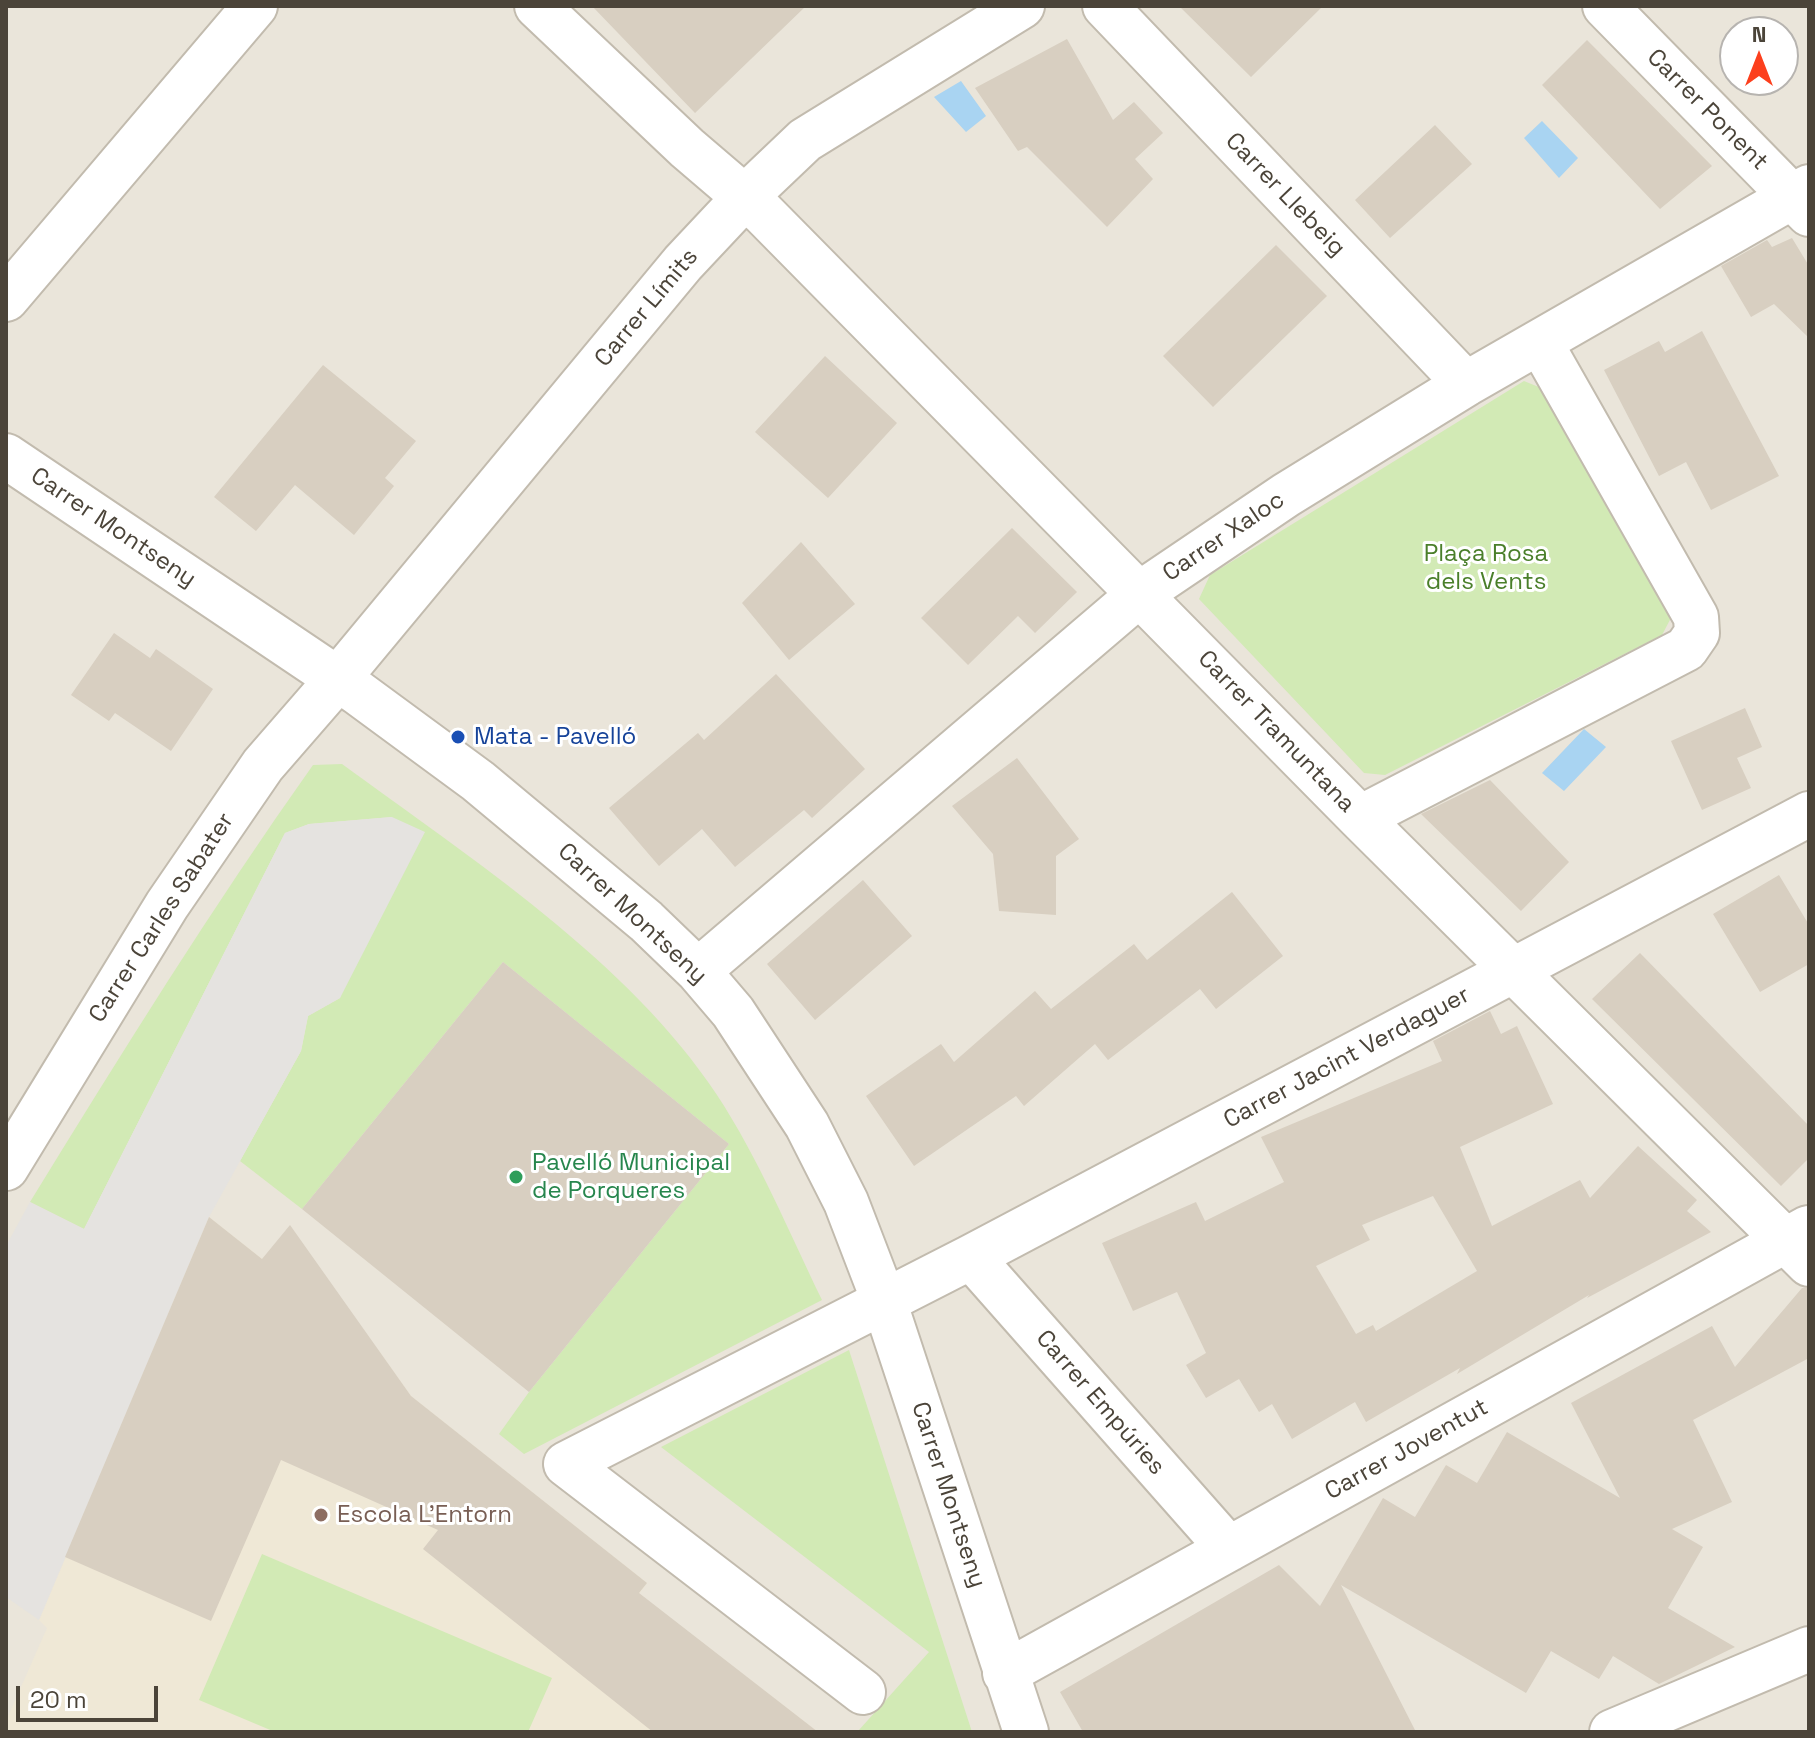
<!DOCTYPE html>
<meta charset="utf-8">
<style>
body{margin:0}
#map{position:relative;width:1815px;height:1738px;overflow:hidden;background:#f6f3ec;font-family:"Space Grotesk",sans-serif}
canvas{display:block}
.frame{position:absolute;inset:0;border:8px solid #4b4439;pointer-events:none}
.north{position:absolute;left:1719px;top:16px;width:80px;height:80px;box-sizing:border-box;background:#fff;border:2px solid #b7b4b0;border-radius:50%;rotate:0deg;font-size:22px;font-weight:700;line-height:32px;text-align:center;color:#4b4439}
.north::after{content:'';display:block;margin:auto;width:28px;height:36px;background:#fc3f1d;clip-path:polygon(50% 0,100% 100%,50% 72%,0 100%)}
.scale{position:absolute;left:16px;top:1686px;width:142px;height:36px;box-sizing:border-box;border:4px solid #4b4439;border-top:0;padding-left:10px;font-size:24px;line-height:28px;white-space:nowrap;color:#4b4439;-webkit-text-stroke:6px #fff;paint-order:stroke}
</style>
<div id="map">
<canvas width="1815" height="1738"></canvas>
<div class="frame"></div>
<div class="north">N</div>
<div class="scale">20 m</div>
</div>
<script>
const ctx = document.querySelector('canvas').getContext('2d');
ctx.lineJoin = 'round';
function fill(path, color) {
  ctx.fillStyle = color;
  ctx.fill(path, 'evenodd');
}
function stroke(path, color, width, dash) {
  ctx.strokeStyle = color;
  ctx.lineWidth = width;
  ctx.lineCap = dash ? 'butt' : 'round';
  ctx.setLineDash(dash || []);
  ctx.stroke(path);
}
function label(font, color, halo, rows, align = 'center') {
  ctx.font = font + ' "Space Grotesk",sans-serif';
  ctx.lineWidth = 6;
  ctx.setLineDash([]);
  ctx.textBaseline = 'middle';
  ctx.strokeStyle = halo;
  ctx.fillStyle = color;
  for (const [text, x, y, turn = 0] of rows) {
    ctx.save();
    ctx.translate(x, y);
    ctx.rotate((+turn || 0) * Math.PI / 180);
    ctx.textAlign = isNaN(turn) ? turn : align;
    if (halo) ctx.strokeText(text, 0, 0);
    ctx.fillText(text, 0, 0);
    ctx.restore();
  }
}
fill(new Path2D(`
 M 6,6 L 1809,6 L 1809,1732 L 6,1732 ZM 1735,32 L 1783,32 L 1783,80 L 1735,80 Z`), '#eae5da');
fill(new Path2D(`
 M 209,1217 L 379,1351 L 411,1396 L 647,1583 L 639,1594 L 818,1732 L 6,1732 L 6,1721 L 47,1628 L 39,1620 Z`), '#efe8d6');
fill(new Path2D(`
 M 1524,381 L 1546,390 L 1672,616 L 1662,635 L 1385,775 L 1364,773 L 1199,599 L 1210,575 Z
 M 342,764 C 469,857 630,962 717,1095 C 759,1159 789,1232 822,1300 L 524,1454 L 499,1434 L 529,1392 L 729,1144 L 503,962 L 302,1209 L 240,1161 L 301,1051 L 308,1016 L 340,998 L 392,817 L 309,824 L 285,833 L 84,1229 L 30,1202 C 121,1054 212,907 313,765 Z
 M 849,1350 L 972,1732 L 859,1730 L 929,1652 L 661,1447 Z
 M 262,1554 L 552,1678 L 528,1732 L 275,1732 L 199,1700 Z`), '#d2eab5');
fill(new Path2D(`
 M 392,817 L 425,832 L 340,998 L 308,1016 L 301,1051 L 209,1217 L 39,1620 L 6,1597 L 6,1246 L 30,1202 L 84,1229 L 285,833 L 309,824 Z`), '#e5e3e0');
fill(new Path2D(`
 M 961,81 L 986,116 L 966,132 L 934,97 Z
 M 1542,121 L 1578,158 L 1559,178 L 1524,138 Z
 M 1584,729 L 1606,747 L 1564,791 L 1542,773 Z`), '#a9d4f2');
fill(new Path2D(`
 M 592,6 L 806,6 L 695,113 Z
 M 1179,6 L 1323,6 L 1251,77 Z
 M 1067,39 L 1113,120 L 1134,102 L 1163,133 L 1135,159 L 1153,179 L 1107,227 L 1027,147 L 1018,151 L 975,88 Z
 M 1587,40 L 1712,166 L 1660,209 L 1542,85 Z
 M 1435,125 L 1472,164 L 1390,238 L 1355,200 Z
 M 1792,238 L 1809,266 L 1809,338 L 1774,304 L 1751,317 L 1721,266 L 1767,240 L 1772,247 Z
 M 1276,245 L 1327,296 L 1213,407 L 1163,356 Z
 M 1702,331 L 1779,476 L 1711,510 L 1686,462 L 1659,476 L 1604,370 L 1659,341 L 1665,352 Z
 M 825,356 L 897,423 L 828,498 L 755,432 Z
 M 323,365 L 416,441 L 385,478 L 394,486 L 354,535 L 295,485 L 256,531 L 214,497 Z
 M 1012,528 L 1077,592 L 1035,633 L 1018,616 L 968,665 L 921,618 Z
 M 801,542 L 855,604 L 789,660 L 742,603 Z
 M 114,633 L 150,658 L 156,649 L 213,689 L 171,751 L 115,713 L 109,721 L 71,695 Z
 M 776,674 L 865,769 L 812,818 L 804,810 L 735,867 L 702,829 L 659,866 L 609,808 L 698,733 L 704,740 Z
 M 1745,708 L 1762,747 L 1737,758 L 1751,788 L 1702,810 L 1671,741 Z
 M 1017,758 L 1079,839 L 1056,856 L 1056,915 L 999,911 L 993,854 L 952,806 Z
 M 1490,780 L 1569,862 L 1521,911 L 1421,814 Z
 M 1779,875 L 1809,925 L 1809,964 L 1760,992 L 1713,914 Z
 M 863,880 L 912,936 L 815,1020 L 767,964 Z
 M 1232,892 L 1283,956 L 1216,1009 L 1200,989 L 1108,1060 L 1095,1044 L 1024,1106 L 1016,1096 L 914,1166 L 866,1096 L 941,1044 L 954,1062 L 1035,991 L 1051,1009 L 1134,944 L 1147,960 Z
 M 1640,953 L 1809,1126 L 1809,1158 L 1781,1186 L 1592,999 Z
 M 503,962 L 729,1144 L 529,1392 L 302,1209 Z
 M 1490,1011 L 1501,1034 L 1517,1026 L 1553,1104 L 1460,1147 L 1492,1226 L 1580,1180 L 1590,1198 L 1638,1146 L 1697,1200 L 1687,1211 L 1711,1232 L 1587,1298 L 1589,1295 L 1457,1374 L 1460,1368 L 1366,1422 L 1355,1402 L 1292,1439 L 1272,1404 L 1259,1412 L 1239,1379 L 1206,1398 L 1186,1365 L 1206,1353 L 1177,1292 L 1133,1311 L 1102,1243 L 1196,1202 L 1205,1221 L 1284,1182 L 1261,1137 L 1442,1061 L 1433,1041 ZM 1433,1196 L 1477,1271 L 1376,1331 L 1373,1325 L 1356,1334 L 1316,1266 L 1370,1240 L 1362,1225 Z
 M 209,1217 L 262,1259 L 290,1225 L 411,1396 L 647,1583 L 639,1593 L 818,1732 L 653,1732 L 423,1549 L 438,1530 L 281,1460 L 211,1621 L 65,1557 Z
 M 1802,1288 L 1809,1288 L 1809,1358 L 1693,1420 L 1732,1502 L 1672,1529 L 1703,1547 L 1668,1608 L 1735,1647 L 1659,1684 L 1613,1656 L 1599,1679 L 1551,1651 L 1526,1693 L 1341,1585 L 1416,1732 L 1083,1732 L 1060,1692 L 1279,1565 L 1320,1606 L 1383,1498 L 1415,1517 L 1446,1465 L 1477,1483 L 1507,1432 L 1620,1498 L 1571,1403 L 1712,1326 L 1735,1367 Z`), '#d8cfc1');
const minor = new Path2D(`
 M 537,6 L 687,148 L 763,213 L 1360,818 L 1809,1264
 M 1105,6 L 1466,384
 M 1605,6 L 1809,214
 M 6,299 L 255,6
 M 6,456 L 357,692 L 478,781 L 646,921 L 698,971 L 733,1012 L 807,1125 L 846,1202 L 884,1301 L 1026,1732
 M 1360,818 L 1686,649 L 1697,633 L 1696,617 L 1541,344
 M 698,971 L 1141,593 L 1286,495 L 1466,384 L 1809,187
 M 6,1168 L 167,905 L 263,765 L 336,681 L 683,263 L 744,198 L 805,140 L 1022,6
 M 971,1257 L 1229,1549
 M 1005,1673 L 1808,1228
 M 863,1692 L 566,1464 L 971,1257 L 1809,814
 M 1612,1732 L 1809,1649`);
stroke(minor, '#c2bbae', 48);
stroke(minor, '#fff', 44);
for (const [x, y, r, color] of [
 [458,737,8,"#1a4fb4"],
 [516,1177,8,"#2e9e5b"],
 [321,1515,8,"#8d6e63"]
]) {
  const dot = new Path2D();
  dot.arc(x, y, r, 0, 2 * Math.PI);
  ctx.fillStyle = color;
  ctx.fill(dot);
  stroke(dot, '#fff', 3);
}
label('24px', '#4b4439', '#fff', [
 ["Carrer Ponent",1707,110,45],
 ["Carrer Llebeig",1285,195,46],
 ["Carrer Límits",647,308,-50],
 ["Carrer Montseny",113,528,34],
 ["Carrer Xaloc",1224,537,-34],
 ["Carrer Tramuntana",1276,732,46],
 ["Carrer Montseny",632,914,43],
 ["Carrer Carles Sabater",162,918,-57],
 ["Carrer Jacint Verdaguer",1347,1058,-28],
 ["Carrer Empúries",1100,1403,49],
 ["Carrer Joventut",1407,1450,-29],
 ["Carrer Montseny",948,1495,72]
]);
label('24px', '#4a7f2a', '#fff', [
 ["Plaça Rosa",1486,554],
 ["dels Vents",1486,582]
]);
label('24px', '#164399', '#fff', [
 ["Mata - Pavelló",474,737]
], 'left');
label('24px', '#27864d', '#fff', [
 ["Pavelló Municipal",532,1163],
 ["de Porqueres",532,1191]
], 'left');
label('24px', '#785e54', '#fff', [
 ["Escola L'Entorn",337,1515]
], 'left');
</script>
